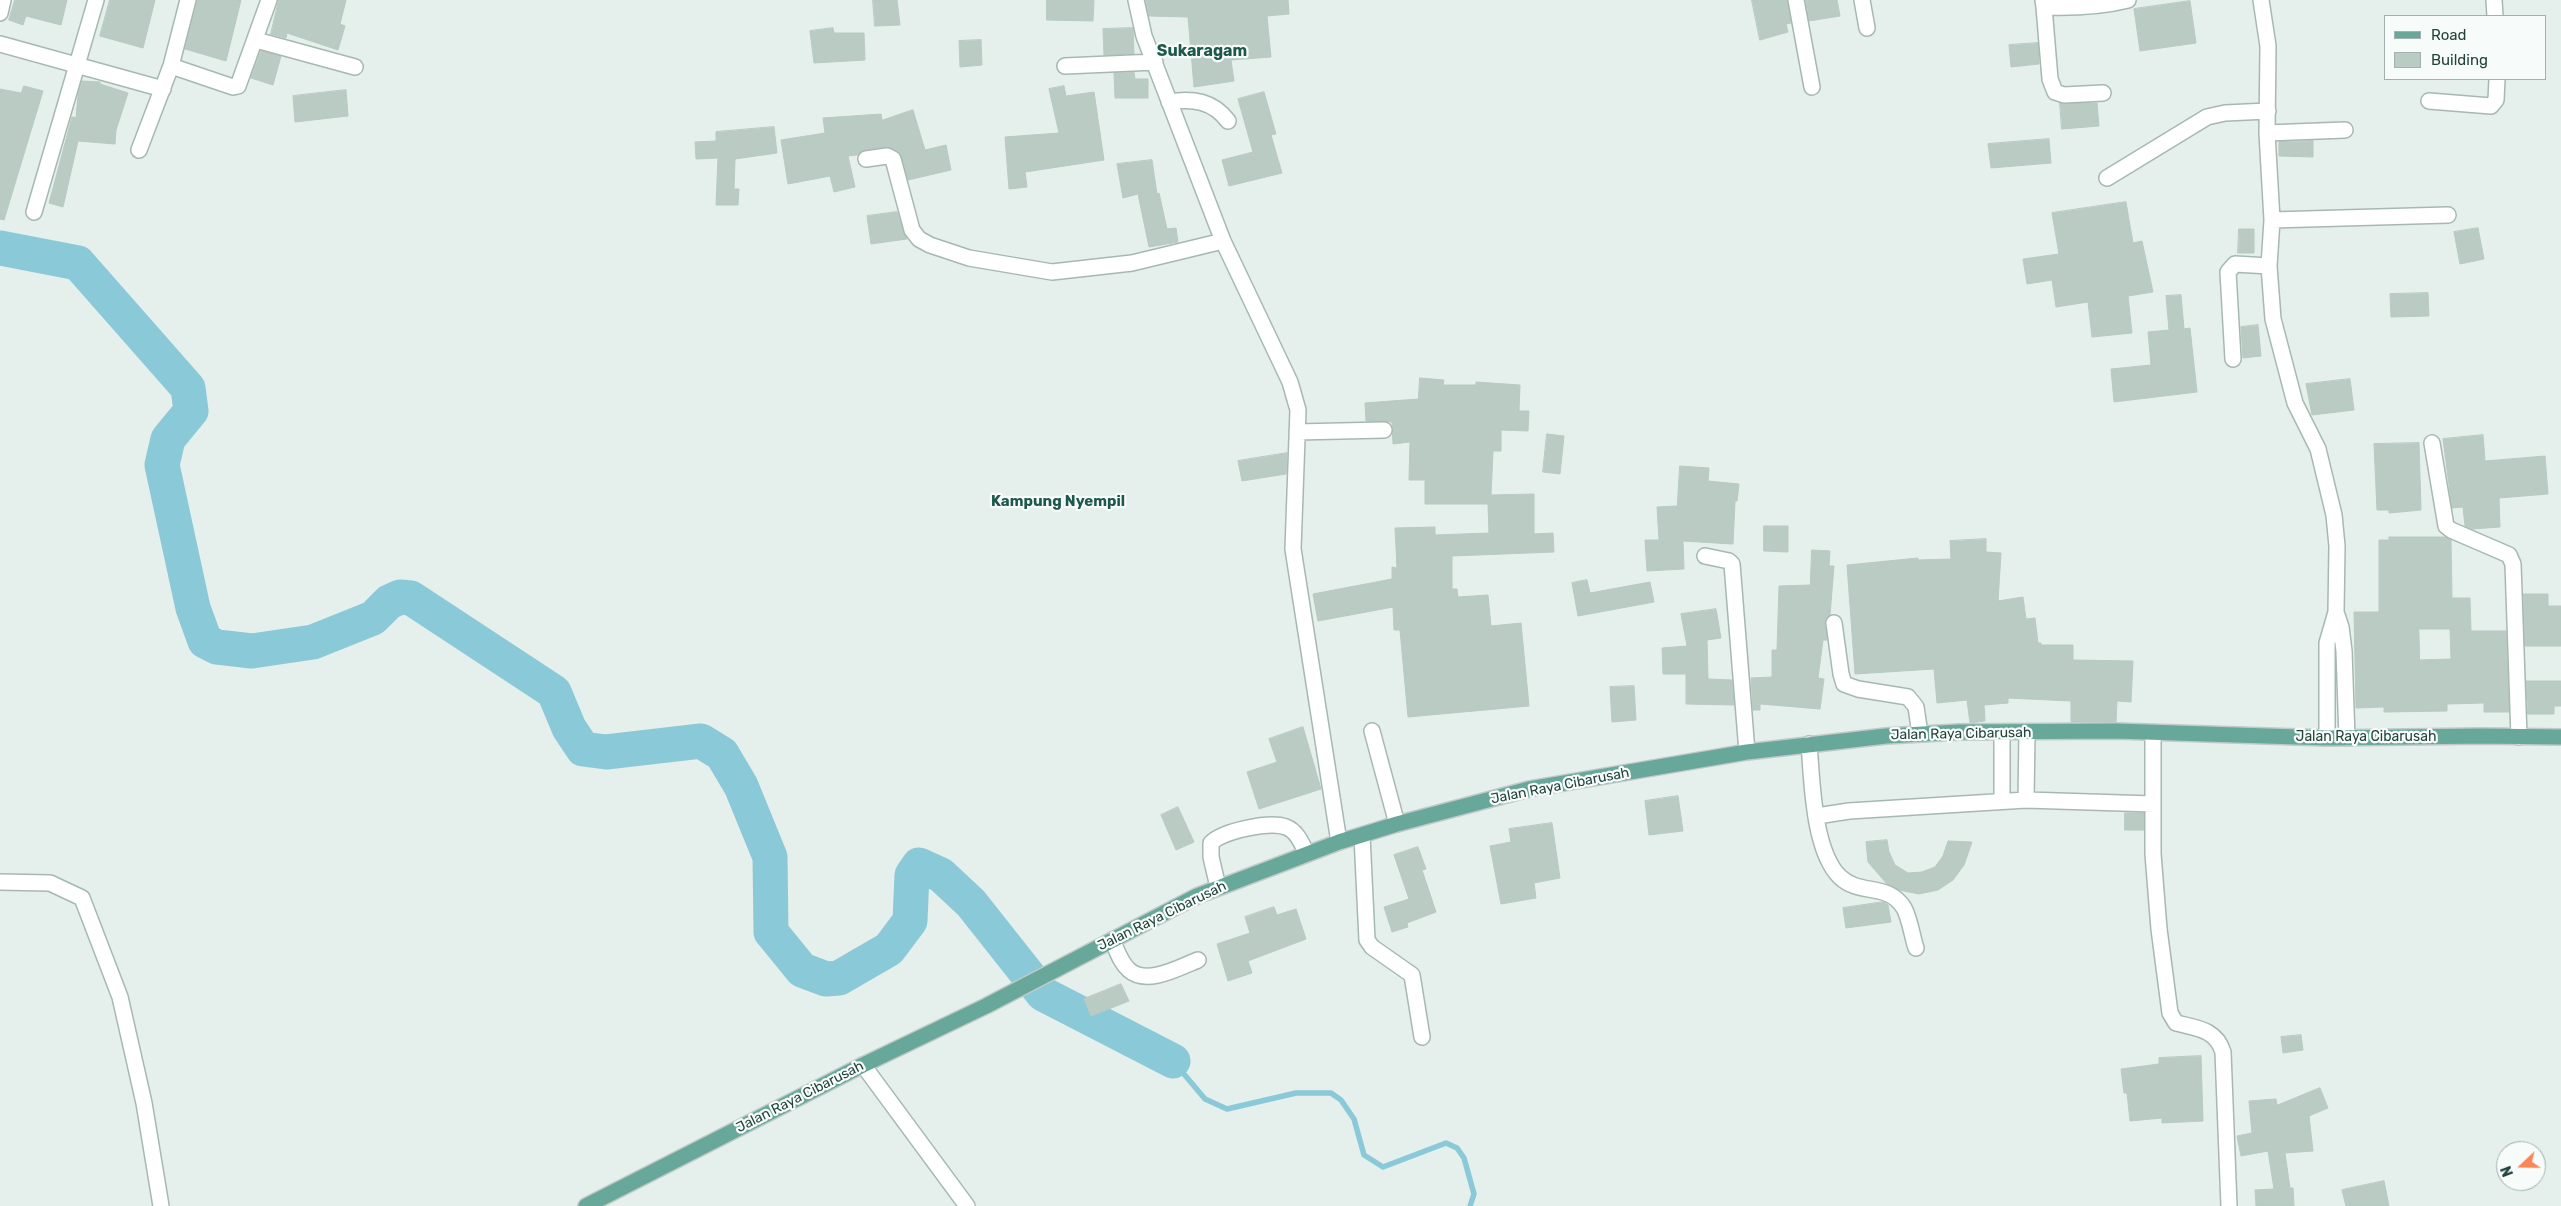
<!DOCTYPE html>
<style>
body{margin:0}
#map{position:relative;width:2561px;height:1206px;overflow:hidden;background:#e5efeb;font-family:Rubik,sans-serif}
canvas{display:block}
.legend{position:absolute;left:2384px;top:15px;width:162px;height:65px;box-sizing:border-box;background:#f7fbf9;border:1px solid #a2b1ad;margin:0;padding:6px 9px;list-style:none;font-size:15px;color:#22433c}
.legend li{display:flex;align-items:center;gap:10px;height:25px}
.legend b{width:25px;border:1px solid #a2b1ad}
.north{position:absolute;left:2496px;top:1141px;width:50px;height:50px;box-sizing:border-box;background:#f7fbf9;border:1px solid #a2b1ad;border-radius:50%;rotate:249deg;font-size:14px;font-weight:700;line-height:20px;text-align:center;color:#22433c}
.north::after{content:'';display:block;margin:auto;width:18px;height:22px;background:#fc8557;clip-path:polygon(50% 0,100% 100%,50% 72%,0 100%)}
</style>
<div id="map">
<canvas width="2561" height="1206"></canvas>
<ul class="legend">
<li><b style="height:6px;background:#67a89a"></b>Road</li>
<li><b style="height:14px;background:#bacbc4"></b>Building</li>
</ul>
<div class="north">N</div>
</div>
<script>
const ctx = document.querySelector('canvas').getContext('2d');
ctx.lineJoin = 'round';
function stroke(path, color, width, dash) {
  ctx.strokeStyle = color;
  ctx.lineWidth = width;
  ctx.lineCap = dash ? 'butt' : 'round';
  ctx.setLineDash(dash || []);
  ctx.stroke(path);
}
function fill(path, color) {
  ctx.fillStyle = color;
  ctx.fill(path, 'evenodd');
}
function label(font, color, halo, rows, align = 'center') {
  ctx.font = font + ' Rubik,sans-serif';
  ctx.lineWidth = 4.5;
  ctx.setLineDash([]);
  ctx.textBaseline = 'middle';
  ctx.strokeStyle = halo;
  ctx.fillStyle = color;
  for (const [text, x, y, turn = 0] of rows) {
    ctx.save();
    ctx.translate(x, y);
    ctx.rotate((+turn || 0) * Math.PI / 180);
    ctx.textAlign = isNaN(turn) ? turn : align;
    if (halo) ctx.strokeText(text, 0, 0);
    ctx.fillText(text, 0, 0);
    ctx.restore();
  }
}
stroke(new Path2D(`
 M 1173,1061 L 1205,1099 L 1227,1109 L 1296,1093 L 1331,1093 L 1341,1100 L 1354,1119 L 1364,1155 L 1383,1167 L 1446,1143 L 1457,1148 L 1464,1158 L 1474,1194 L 1470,1206`), '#8ac9d8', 5.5);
stroke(new Path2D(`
 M 0,248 L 78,263 L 188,388 L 191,411 L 168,439 L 162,465 L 193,608 L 205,641 L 217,647 L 252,651 L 313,642 L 373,618 L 389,602 L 400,597 L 411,598 L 554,692 L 569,728 L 583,749 L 606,752 L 701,741 L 722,754 L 741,786 L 770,857 L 771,932 L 802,970 L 826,979 L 839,978 L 889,949 L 910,921 L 912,875 L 919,865 L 941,875 L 971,903 L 1043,994 L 1173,1061`), '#8ac9d8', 35);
const building = new Path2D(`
 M 15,0 L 67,0 L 61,25 L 26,16 L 23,25 L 9,20 Z
 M 110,0 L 155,0 L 143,48 L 100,36 Z
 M 197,0 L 241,0 L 226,61 L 185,49 Z
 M 279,0 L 346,0 L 340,24 L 345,26 L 338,50 L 287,33 L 286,38 L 271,34 Z
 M 873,0 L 897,0 L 900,25 L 875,26 Z
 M 1047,0 L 1094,0 L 1093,21 L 1047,20 Z
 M 1146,0 L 1288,0 L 1289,14 L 1267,16 L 1271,57 L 1231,60 L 1234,81 L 1194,87 L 1188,17 L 1149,16 Z
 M 1752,0 L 1787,0 L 1791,23 L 1786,24 L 1788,32 L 1760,40 Z
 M 1806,0 L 1837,0 L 1840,16 L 1809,21 Z
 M 2190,1 L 2196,43 L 2140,51 L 2134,9 Z
 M 833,28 L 834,33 L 864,33 L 865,60 L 814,63 L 810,31 Z
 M 1133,28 L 1134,54 L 1104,55 L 1103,29 Z
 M 981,40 L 982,65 L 960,67 L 959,41 Z
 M 2038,43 L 2039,64 L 2011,67 L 2009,45 Z
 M 261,51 L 281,56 L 273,85 L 251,78 Z
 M 1134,72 L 1135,79 L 1148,79 L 1148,98 L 1115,98 L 1114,73 Z
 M 82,81 L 100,82 L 100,84 L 128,93 L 116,130 L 115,144 L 78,141 L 63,207 L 49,203 L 72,117 L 76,118 L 78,96 Z
 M 24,86 L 43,91 L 4,220 L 0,219 L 0,89 L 21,93 Z
 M 1064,86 L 1066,96 L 1094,92 L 1104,160 L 1025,172 L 1027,187 L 1009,189 L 1005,137 L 1059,133 L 1049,89 Z
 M 346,90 L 348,116 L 295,122 L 293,96 Z
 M 1264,92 L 1276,134 L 1271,135 L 1282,173 L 1229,186 L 1222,160 L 1253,152 L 1238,99 Z
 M 2060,103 L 2097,103 L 2099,126 L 2062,129 Z
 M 913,110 L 925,150 L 946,145 L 951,170 L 908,180 L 900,153 L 886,147 L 865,150 L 857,155 L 848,156 L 855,187 L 834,192 L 830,176 L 788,184 L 781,140 L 825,133 L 823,118 L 881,114 L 882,120 Z
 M 774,127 L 777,153 L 735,159 L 734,189 L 739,189 L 738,205 L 716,205 L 718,158 L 696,159 L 695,142 L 716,141 L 716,132 Z
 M 2049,139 L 2051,163 L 1991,168 L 1988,144 Z
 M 2313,141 L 2313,157 L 2279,156 L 2279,142 Z
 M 1152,160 L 1157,194 L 1159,193 L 1167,229 L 1176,228 L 1178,242 L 1149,247 L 1138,194 L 1123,198 L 1117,164 Z
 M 2126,202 L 2133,243 L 2142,241 L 2153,292 L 2128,296 L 2132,333 L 2092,337 L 2088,302 L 2056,307 L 2052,280 L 2027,284 L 2023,259 L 2059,254 L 2052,213 Z
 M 897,212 L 907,239 L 871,244 L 867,216 Z
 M 2478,228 L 2484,259 L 2460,264 L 2454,232 Z
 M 2239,229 L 2254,229 L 2254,253 L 2238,253 Z
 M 2428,293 L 2429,316 L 2391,317 L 2390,294 Z
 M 2181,295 L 2184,329 L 2190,328 L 2197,392 L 2114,402 L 2111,369 L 2151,365 L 2148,332 L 2169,330 L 2166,296 Z
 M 2258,325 L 2261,356 L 2243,358 L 2241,327 Z
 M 1420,378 L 1444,380 L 1443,385 L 1476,385 L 1476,382 L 1520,385 L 1519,411 L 1529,411 L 1528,431 L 1501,430 L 1501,451 L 1493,451 L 1491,495 L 1534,494 L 1534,534 L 1553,533 L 1554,552 L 1452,556 L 1452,589 L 1457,589 L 1458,597 L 1488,595 L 1491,626 L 1521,623 L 1529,706 L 1408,717 L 1400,630 L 1394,630 L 1393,607 L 1318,621 L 1313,594 L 1392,579 L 1392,567 L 1397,568 L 1395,528 L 1435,527 L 1435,535 L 1489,533 L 1488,504 L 1425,504 L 1425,480 L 1409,480 L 1410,442 L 1393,444 L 1392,422 L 1366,421 L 1365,403 L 1418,399 Z
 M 2350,379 L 2354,410 L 2312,415 L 2306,384 Z
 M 1547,434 L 1564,436 L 1560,474 L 1543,472 Z
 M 2483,435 L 2485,461 L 2545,456 L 2548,494 L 2499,498 L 2500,527 L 2473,529 L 2465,526 L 2463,507 L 2452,508 L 2443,439 Z
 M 2419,443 L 2421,510 L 2389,513 L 2389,510 L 2377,510 L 2374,444 Z
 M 1287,453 L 1286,474 L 1242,481 L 1238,461 Z
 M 1680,466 L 1709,468 L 1708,481 L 1739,484 L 1737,501 L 1735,501 L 1733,544 L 1683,541 L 1684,569 L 1647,571 L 1645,540 L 1659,540 L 1657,507 L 1677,506 Z
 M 1764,526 L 1788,526 L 1788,552 L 1764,551 Z
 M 2389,537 L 2445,537 L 2451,540 L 2452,598 L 2470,598 L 2471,631 L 2506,631 L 2509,712 L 2484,712 L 2484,703 L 2447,704 L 2447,711 L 2384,712 L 2384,707 L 2356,708 L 2354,612 L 2379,612 L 2379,540 L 2389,540 ZM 2419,629 L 2450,629 L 2451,659 L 2420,660 Z
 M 1986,539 L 1986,552 L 2001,553 L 1998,601 L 2023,597 L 2026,619 L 2035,618 L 2038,643 L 2041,643 L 2041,645 L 2073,645 L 2073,660 L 2133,661 L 2131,702 L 2117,701 L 2116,722 L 2071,722 L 2071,701 L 2008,698 L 2008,703 L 1984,705 L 1985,721 L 1970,723 L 1967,700 L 1937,703 L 1934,669 L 1855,674 L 1847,565 L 1918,558 L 1918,560 L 1951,559 L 1950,541 Z
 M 1812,550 L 1830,551 L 1829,566 L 1834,566 L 1830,615 L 1825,624 L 1827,640 L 1823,640 L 1818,678 L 1824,679 L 1820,709 L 1760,704 L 1760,710 L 1753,710 L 1751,678 L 1772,677 L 1772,650 L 1777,650 L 1779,586 L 1810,585 Z
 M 1587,580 L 1590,593 L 1650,582 L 1654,602 L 1578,616 L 1572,583 Z
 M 2523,594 L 2548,594 L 2548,606 L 2561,606 L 2561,646 L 2525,646 Z
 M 1716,609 L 1721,638 L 1707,640 L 1708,679 L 1732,680 L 1734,705 L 1686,704 L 1686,674 L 1663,674 L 1662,648 L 1687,646 L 1681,614 Z
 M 2526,681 L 2561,681 L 2561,706 L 2554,706 L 2554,714 L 2528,714 Z
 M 1634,686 L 1636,720 L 1612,722 L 1610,687 Z
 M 1303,727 L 1321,789 L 1259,809 L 1247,772 L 1277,762 L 1269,739 Z
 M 1678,796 L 1683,831 L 1649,835 L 1645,801 Z
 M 1178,807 L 1194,842 L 1176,850 L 1161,815 Z
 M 2125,813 L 2144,813 L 2144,830 L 2125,830 Z
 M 1552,823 L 1560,878 L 1534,883 L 1536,898 L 1501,904 L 1490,846 L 1511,842 L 1509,829 Z
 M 1887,840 L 1889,852 L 1895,865 L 1908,873 L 1922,872 L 1935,867 L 1943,856 L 1948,841 L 1972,842 L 1964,865 L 1953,880 L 1938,890 L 1919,894 L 1899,890 L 1887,884 L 1868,862 L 1866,842 Z
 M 1418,847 L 1426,869 L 1422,870 L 1436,912 L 1407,923 L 1408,927 L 1392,932 L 1384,907 L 1409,899 L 1394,855 Z
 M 1883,902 L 1888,905 L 1891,922 L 1846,928 L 1843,908 Z
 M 1274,907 L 1277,915 L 1296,909 L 1306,939 L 1248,961 L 1252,973 L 1228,981 L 1217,944 L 1250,933 L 1245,917 Z
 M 1121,984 L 1129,1001 L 1091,1016 L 1084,999 Z
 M 2301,1035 L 2303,1050 L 2283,1053 L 2281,1037 Z
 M 2201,1056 L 2203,1121 L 2162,1123 L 2162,1118 L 2130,1121 L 2127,1093 L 2124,1093 L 2121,1069 L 2159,1064 L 2159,1058 Z
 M 2320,1088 L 2328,1108 L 2309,1116 L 2313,1151 L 2285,1153 L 2290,1188 L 2293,1188 L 2294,1206 L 2256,1206 L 2255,1190 L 2274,1189 L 2268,1151 L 2241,1156 L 2237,1136 L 2252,1133 L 2249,1101 L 2276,1099 L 2277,1105 Z
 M 2384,1181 L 2389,1206 L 2346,1206 L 2342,1190 Z`);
fill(building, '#bacbc4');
stroke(building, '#b7cac3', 1);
const minor = new Path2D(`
 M 1136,0 L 1144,36 L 1223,241 L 1290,382 L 1298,410 L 1293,549 L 1339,842
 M 1796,0 L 1812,87
 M 1862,0 L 1867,28
 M 2043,0 L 2044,7 C 2073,8 2100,7 2128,0
 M 2261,0 L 2268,46 L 2267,133 L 2272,220 L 2269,266 L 2273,319 L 2295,403 L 2318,449 L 2334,515 L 2337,546 L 2336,612 L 2341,627 L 2344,651 L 2347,738
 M 2494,0 L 2495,16
 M 2044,7 L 2050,79 L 2055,92 L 2064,95 L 2103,93
 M 0,13 L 3,0
 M 256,40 L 355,67
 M 0,44 L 163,89
 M 171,66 L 233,87 L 238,86 L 269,0
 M 1065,66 L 1155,62
 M 2429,101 L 2491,106 L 2496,100 L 2497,79
 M 1169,102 C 1193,98 1213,101 1228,121
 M 2267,133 L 2345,130
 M 139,150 L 171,66 L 188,0
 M 866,159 L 887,156 L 893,159 L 912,230 L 919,239 L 930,245 L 969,258 L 1052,272 L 1132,263 L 1223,241
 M 2107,178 L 2207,117 L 2225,113 L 2268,111
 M 34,212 L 96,0
 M 2272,220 L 2448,215
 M 2233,359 L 2228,272 L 2235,264 L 2269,266
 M 1297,432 L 1384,430
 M 2432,443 L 2446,526 L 2451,530 L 2509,555 L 2513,564 L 2519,737
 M 1705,556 L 1729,561 L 1732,564 L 1747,752
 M 1834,623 L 1841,674 L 1844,684 L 1858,689 L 1908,697 L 1916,707 L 1920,734
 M 1372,731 L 1397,824
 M 2153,733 L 2153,854 L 2159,929 L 2170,1013 L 2176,1023 C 2196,1028 2216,1029 2223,1052 L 2229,1206
 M 2327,738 L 2327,643 L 2336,612
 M 1809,744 C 1812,780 1813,851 1840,877 C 1860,896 1888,882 1904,908 C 1910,919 1912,936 1916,948
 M 2026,800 L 2027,732
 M 2002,801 L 2002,732
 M 1817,816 L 1849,811 L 2026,800 L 2153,804
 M 1362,836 L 1367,940 L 1372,947 L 1412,975 L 1422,1037
 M 0,882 L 50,883 L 82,898 L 120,997 L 144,1103 L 161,1206
 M 1218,887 L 1211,857 L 1211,843 C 1223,831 1269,821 1286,827 C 1297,831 1302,844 1307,854
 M 1112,940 C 1117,950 1120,962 1129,970 C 1147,986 1180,967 1198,960
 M 863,1065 L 967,1206`);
const major = new Path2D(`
 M 586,1206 L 863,1065 L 986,1006 L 1197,896 L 1339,842 L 1397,824 L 1529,789 L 1747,752 L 1886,736 L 1959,732 L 2116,731 L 2327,738 L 2482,736 L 2561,737`);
stroke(minor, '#a7b8b3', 18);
stroke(major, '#c1cac8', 18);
stroke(minor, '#fff', 15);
stroke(major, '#67a89a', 15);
label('14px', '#22433c', '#f7fbf9', [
 ["Jalan Raya Cibarusah",1961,734,-1],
 ["Jalan Raya Cibarusah",2366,737],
 ["Jalan Raya Cibarusah",1560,786,-11],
 ["Jalan Raya Cibarusah",1162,916,-26],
 ["Jalan Raya Cibarusah",800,1097,-27]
]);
label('bold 15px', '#1c584b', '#f7fbf9', [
 ["Kampung Nyempil",1058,502]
]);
label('bold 16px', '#1c584b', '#f7fbf9', [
 ["Sukaragam",1202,51]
]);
</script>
